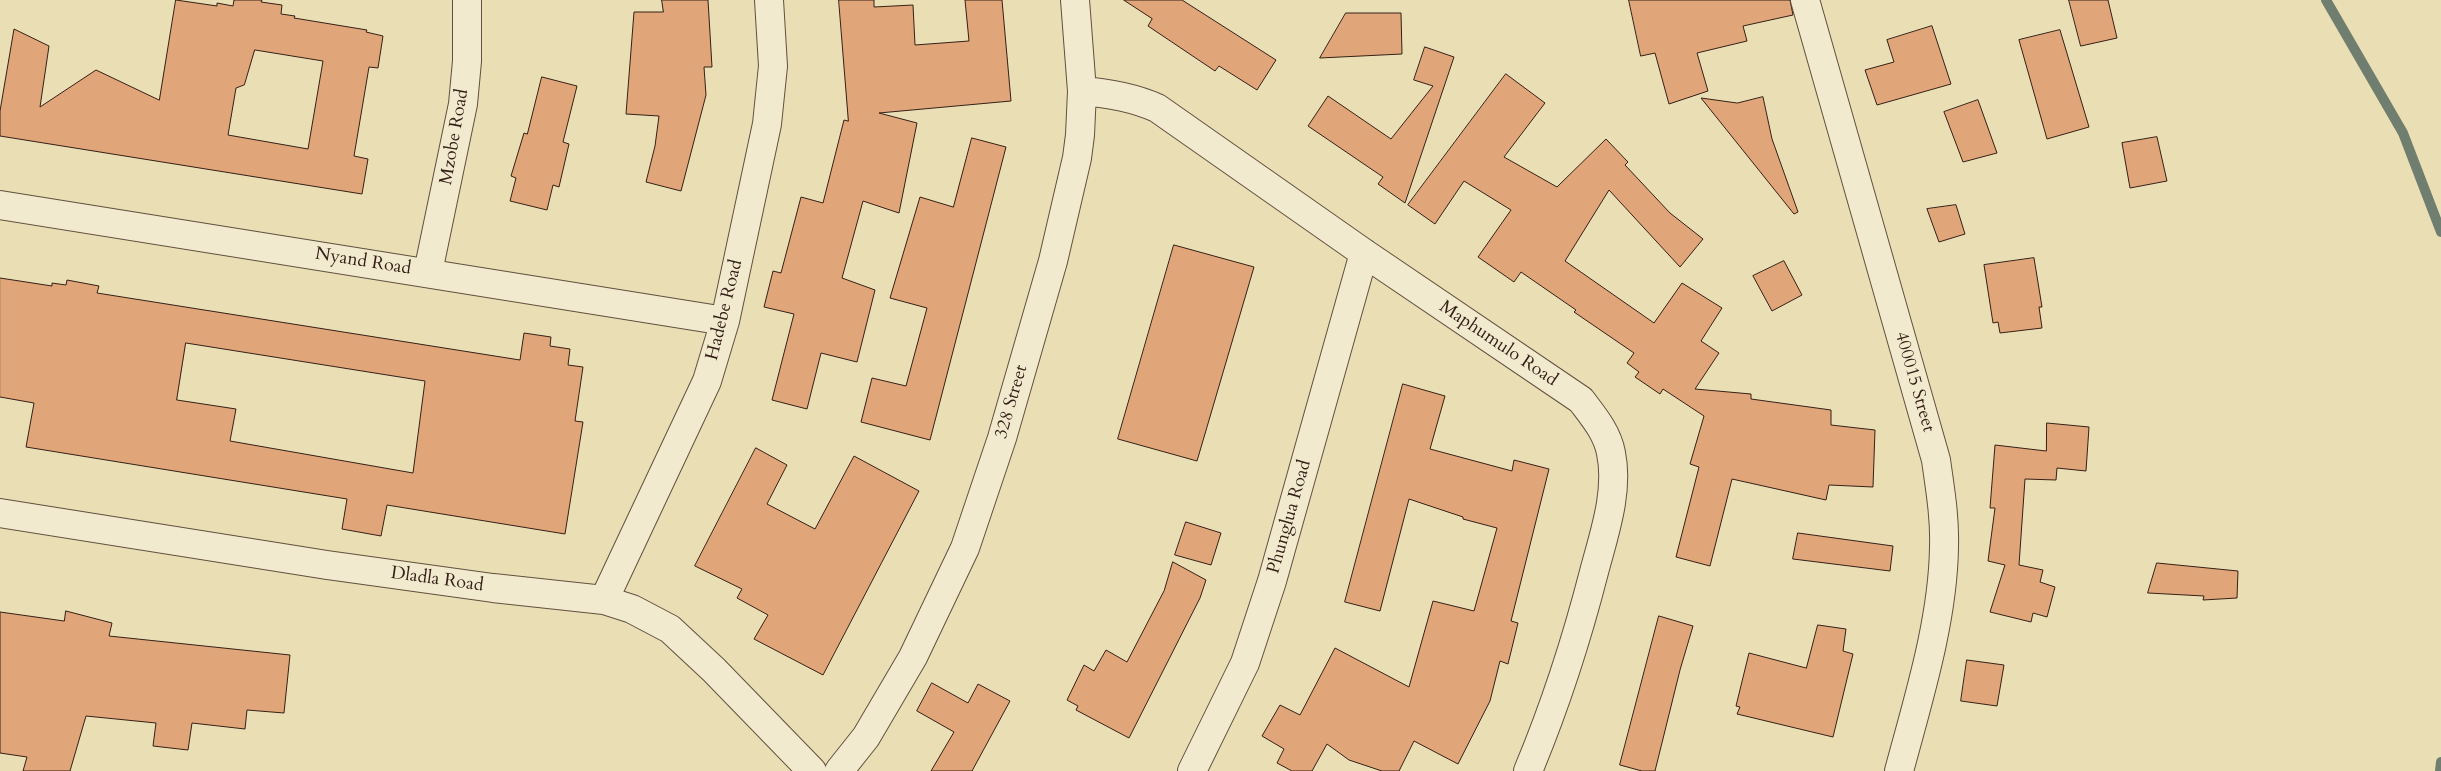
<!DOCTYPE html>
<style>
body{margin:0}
canvas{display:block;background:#eadeb5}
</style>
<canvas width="2441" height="771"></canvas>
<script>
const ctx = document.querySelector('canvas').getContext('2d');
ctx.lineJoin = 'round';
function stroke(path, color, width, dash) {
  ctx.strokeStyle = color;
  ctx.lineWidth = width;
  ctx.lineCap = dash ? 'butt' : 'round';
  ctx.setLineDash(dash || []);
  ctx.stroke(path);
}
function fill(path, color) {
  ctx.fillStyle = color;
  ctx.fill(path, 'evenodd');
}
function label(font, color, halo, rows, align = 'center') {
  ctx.font = font + ' Cardo,serif';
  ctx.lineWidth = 4;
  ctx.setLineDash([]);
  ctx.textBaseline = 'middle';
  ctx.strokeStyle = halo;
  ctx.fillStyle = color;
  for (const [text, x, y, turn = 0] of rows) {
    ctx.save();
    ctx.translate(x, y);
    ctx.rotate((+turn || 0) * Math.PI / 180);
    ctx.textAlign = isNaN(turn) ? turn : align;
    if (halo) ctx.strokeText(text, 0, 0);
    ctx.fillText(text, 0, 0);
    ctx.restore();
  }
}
stroke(new Path2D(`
 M 2326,0 L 2403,133 L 2441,232
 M 2440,771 L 2441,762`), '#707e6f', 10);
const building = new Path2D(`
 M 176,0 L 217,6 L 217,3 L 233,6 L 234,0 L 262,0 L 261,2 L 282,5 L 281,14 L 295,16 L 294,18 L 367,30 L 366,32 L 383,36 L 378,68 L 369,67 L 354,156 L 368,159 L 362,194 L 0,136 L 0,111 L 14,29 L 49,46 L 40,107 L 96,70 L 159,100 ZM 255,50 L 323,61 L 308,149 L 228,135 L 236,88 L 244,85 Z
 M 662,0 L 708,0 L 712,67 L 704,67 L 706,95 L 681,191 L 646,182 L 655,146 L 659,116 L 626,114 L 634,12 L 663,12 Z
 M 839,0 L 874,0 L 874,7 L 913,5 L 915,45 L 969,41 L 965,0 L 1002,0 L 1011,101 L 879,113 L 917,123 L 899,213 L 863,201 L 842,278 L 875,290 L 857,362 L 821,353 L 807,409 L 772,400 L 794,314 L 764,307 L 773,271 L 781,273 L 801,197 L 823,203 L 844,120 L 848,121 Z
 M 1124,0 L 1182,0 L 1276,60 L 1257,90 L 1219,66 L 1215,71 L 1148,26 L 1152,19 Z
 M 1629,0 L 1790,0 L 1793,15 L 1743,26 L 1747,41 L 1697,53 L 1708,91 L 1669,104 L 1655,53 L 1641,56 Z
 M 2069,0 L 2108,0 L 2117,38 L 2081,46 Z
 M 1346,13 L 1401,13 L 1402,54 L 1320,58 Z
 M 1932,26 L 1951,84 L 1877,105 L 1865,70 L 1894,62 L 1887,40 Z
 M 2060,30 L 2089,127 L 2047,139 L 2019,40 Z
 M 1425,47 L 1454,57 L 1405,203 L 1378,184 L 1383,177 L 1308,126 L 1328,96 L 1391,139 L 1433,86 L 1414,80 Z
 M 1506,74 L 1545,103 L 1504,157 L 1557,187 L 1606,139 L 1628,162 L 1625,165 L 1670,213 L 1703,239 L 1680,267 L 1609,190 L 1565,261 L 1654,323 L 1682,283 L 1722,308 L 1701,341 L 1719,353 L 1695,389 L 1751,394 L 1751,399 L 1831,410 L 1831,425 L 1875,430 L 1873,487 L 1829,485 L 1826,500 L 1732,479 L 1710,566 L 1676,557 L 1699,467 L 1690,464 L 1704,416 L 1663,389 L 1660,394 L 1635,377 L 1639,372 L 1627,363 L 1634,353 L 1574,312 L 1576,310 L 1521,272 L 1514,282 L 1478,257 L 1511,210 L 1464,181 L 1435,224 L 1408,205 Z
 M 542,77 L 577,86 L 563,142 L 569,144 L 559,187 L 553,185 L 547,210 L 510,201 L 516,178 L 511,176 L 524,133 L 527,134 Z
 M 1763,97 L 1772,139 L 1798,212 L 1794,214 L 1701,98 L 1737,103 Z
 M 1978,100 L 1997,153 L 1963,162 L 1944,112 Z
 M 2157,137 L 2167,181 L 2130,188 L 2122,143 Z
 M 972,138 L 1006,147 L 930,440 L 861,422 L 872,378 L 906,386 L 927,308 L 890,298 L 920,197 L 953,207 Z
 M 1956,205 L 1965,234 L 1939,242 L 1927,209 Z
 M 1174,245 L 1254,267 L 1197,461 L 1118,439 Z
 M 2034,258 L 2042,307 L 2039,307 L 2042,328 L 2000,333 L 1998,322 L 1993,323 L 1984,265 Z
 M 1784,261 L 1802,295 L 1772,311 L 1753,276 Z
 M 0,278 L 52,286 L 52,283 L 66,285 L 67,280 L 99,286 L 97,293 L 520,360 L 524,333 L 551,337 L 550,346 L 570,349 L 568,365 L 583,367 L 575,421 L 583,422 L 565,534 L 387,505 L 381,536 L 342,529 L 347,499 L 26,447 L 34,403 L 0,397 ZM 186,343 L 425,381 L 413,473 L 230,441 L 236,409 L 177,400 Z
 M 1403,384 L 1445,396 L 1430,449 L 1512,471 L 1514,460 L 1549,469 L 1511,621 L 1518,623 L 1508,664 L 1500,661 L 1490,701 L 1458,764 L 1414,741 L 1399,771 L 1382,771 L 1349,760 L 1327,744 L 1312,771 L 1292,771 L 1277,763 L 1284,749 L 1262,736 L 1280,705 L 1300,715 L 1335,648 L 1409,687 L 1433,601 L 1474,611 L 1497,528 L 1463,519 L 1463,517 L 1409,499 L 1380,611 L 1345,602 Z
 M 2047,423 L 2089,427 L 2086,471 L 2057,468 L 2056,480 L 2025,479 L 2019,565 L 2043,570 L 2040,582 L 2055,587 L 2047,617 L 2033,613 L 2031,622 L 1990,612 L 2005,565 L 1988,561 L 1995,508 L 1990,508 L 1995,445 L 2046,451 Z
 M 756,448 L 787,465 L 767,504 L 815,529 L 854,456 L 919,491 L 823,675 L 754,639 L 768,615 L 737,598 L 742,589 L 695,566 Z
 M 1186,522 L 1221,533 L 1211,565 L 1175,555 Z
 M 1798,533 L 1893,546 L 1890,571 L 1793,559 Z
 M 1173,562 L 1206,580 L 1200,598 L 1129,738 L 1076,710 L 1078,706 L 1067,700 L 1084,665 L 1094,671 L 1106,650 L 1127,662 L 1164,591 Z
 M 2157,563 L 2238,571 L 2237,598 L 2203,600 L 2204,596 L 2148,593 Z
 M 66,611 L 112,623 L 109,636 L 290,655 L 284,713 L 247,710 L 245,729 L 192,723 L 188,750 L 153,746 L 156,723 L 86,716 L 70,771 L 23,771 L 27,757 L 0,753 L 0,612 L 64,621 Z
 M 1659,616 L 1693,626 L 1680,670 L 1655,771 L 1642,771 L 1620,765 Z
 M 1818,625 L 1846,629 L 1843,651 L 1853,654 L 1833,737 L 1737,714 L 1740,707 L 1736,706 L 1749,653 L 1806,668 Z
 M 1967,660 L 2004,665 L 1997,706 L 1961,701 Z
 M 932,683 L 968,703 L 978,684 L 1010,701 L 972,771 L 931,771 L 954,732 L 917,711 Z`);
fill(building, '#e0a578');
stroke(building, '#352017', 1);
const street = new Path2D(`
 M 1805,0 L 1936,460 C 1940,489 1945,517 1944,547 C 1943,621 1918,700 1899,771
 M 1082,91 C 1109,93 1132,97 1157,108 L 1364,253 L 1581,400 C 1593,416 1607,432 1611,453 C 1619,492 1604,534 1594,572 C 1576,642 1556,704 1528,771
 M 0,205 L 725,321
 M 428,272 L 463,104 L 467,61 L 467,0
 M 0,513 L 327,565 L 493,588 L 604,600 L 632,609 L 670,629 L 714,670 L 812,771
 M 604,600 L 707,381 L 725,321 L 767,124 L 773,66 L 769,0
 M 839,771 L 866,737 L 913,657 L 965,548 L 1002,438 L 1053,261 L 1077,158 L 1080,135 L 1082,91 L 1075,0
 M 1192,771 L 1245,663 L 1272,581 L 1364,253`);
stroke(street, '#62503e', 30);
stroke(street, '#f1eacf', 28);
label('18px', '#352017', '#f1eacf', [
 ["Mzobe Road",455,137,-80],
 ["Nyand Road",363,262,9],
 ["Hadebe Road",725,310,-76],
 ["Maphumulo Road",1498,344,34],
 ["400015 Street",1914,382,74],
 ["328 Street",1012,402,-74],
 ["Phunglua Road",1290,517,-74],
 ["Dladla Road",437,580,8]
]);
</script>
